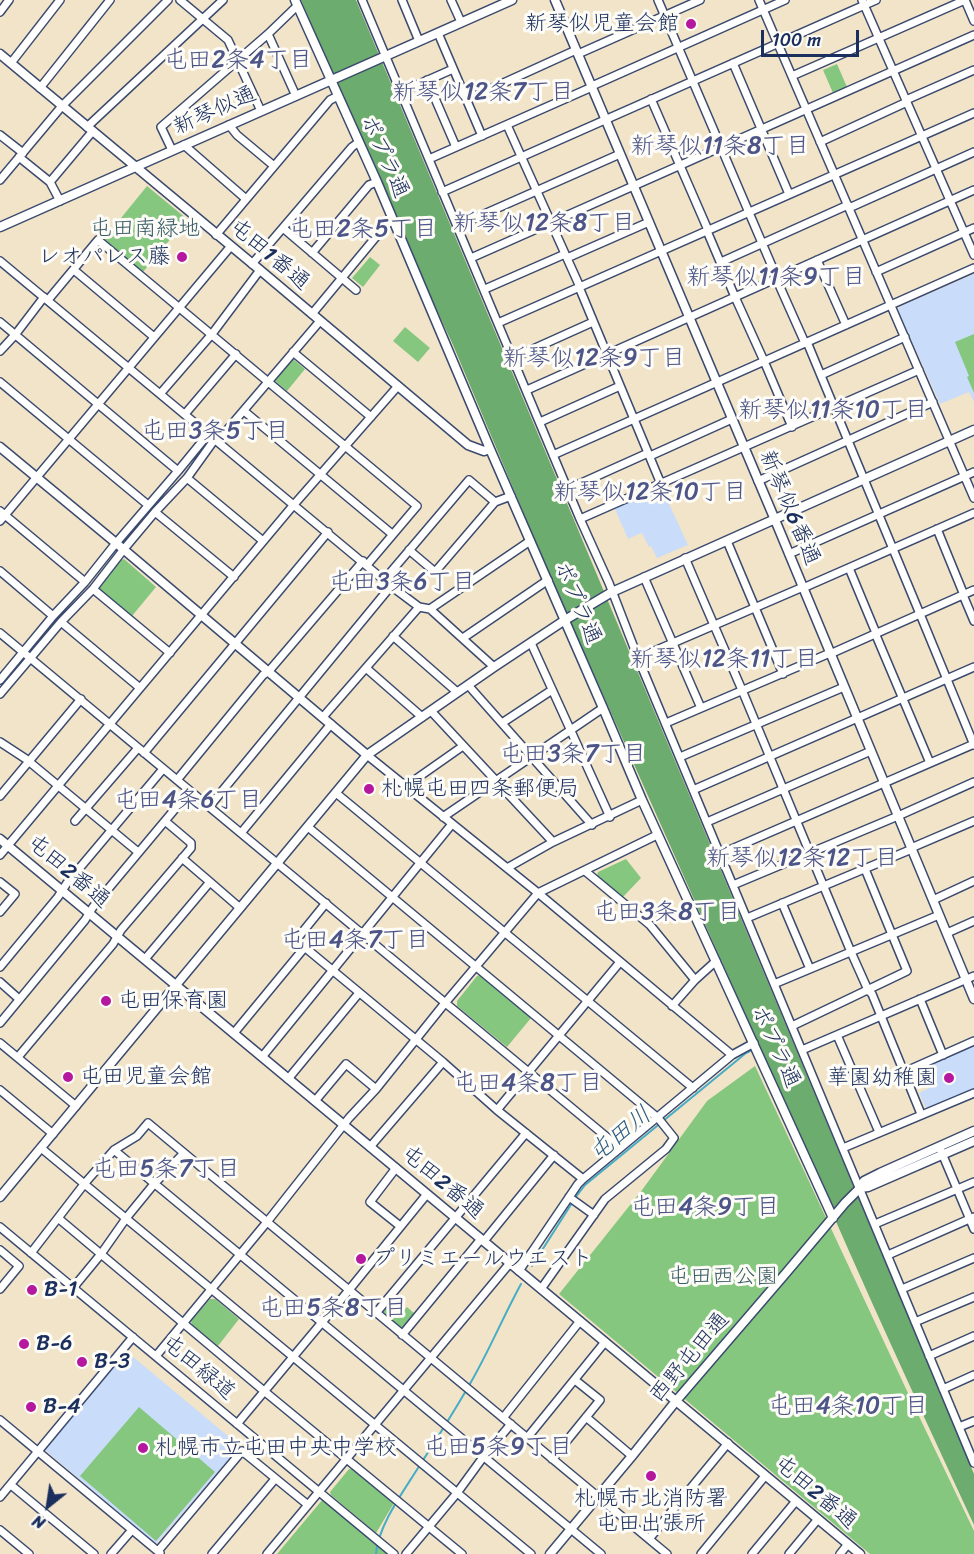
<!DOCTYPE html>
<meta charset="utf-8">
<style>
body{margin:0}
#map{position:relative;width:974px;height:1554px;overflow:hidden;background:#f2e4c9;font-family:Sriracha,sans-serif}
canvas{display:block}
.north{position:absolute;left:18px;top:1476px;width:60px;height:60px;-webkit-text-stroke:4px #fdfcf7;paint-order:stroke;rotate:210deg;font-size:16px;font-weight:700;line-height:24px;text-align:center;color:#1b2f5e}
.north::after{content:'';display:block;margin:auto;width:21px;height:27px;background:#1b2f5e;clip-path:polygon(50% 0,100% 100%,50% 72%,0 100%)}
.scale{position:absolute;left:761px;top:30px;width:98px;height:27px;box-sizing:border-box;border:3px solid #1b2f5e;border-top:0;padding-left:8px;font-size:18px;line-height:21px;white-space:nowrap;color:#1b2f5e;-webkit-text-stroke:4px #fdfcf7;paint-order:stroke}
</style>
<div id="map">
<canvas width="974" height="1554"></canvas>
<div class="north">N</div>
<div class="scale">100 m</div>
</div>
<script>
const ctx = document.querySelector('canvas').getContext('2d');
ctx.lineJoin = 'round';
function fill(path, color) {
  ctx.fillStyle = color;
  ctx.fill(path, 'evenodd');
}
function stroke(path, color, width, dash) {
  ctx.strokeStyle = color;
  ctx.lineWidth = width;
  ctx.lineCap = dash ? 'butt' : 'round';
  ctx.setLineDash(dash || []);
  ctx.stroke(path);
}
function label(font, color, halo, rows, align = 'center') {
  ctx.font = font + ' Sriracha,"Klee One",sans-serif';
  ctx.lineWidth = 6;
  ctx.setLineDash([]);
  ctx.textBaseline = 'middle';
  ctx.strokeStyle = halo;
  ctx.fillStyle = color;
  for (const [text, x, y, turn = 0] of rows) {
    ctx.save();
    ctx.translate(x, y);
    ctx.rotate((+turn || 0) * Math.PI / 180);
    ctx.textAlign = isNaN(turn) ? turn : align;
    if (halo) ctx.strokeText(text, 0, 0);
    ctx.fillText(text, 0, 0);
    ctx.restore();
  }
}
fill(new Path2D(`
 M 974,274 L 974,402 L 969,392 L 940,404 L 898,310 L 901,306 Z
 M 661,486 L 688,545 L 657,558 L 651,546 L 649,547 L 643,535 L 641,533 L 628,539 L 614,507 Z
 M 974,1044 L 974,1089 L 927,1110 L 919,1093 L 929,1088 L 921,1067 Z
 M 126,1351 L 240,1446 L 156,1544 L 45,1450 Z`), '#c9dcf9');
fill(new Path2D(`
 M 837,64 L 847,87 L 833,93 L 823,70 Z
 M 147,186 L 187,219 L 143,272 L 104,239 Z
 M 370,257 L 380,265 L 363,287 L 352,278 Z
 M 405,327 L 430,348 L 418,362 L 393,341 Z
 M 974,334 L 974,393 L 967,377 L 969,376 L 955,342 Z
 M 293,359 L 305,369 L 287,391 L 275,381 Z
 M 124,559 L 156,587 L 132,616 L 99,589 L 99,586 L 121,560 Z
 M 626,859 L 641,878 L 623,897 L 597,876 L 598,872 Z
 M 480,975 L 531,1018 L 507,1047 L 457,1006 L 457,1001 L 477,976 Z
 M 755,1066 L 915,1408 L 974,1531 L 974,1554 L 870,1554 L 559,1294 L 642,1190 L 707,1101 Z
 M 210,1299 L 215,1299 L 239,1319 L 218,1346 L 192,1325 L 191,1321 Z
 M 389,1301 L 401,1313 L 407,1307 L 415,1314 L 400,1332 L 378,1313 Z
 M 139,1407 L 215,1472 L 156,1541 L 80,1476 Z
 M 349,1469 L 353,1469 L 394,1503 L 376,1533 L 331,1495 L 330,1492 Z
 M 323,1499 L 389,1554 L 277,1554 Z`), '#85c77f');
fill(new Path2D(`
 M 301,0 L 356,0 L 974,1474 L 974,1525 C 906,1378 838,1231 776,1081 L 773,1077 L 548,571 L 453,345 L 407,246 Z`), '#6cac6e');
stroke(new Path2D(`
 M 575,1198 L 585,1185 L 746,1053 L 752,1050
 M 532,1266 L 572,1203
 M 376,1554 C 378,1526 403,1492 418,1468 C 436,1440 454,1412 471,1382 C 489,1351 503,1317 521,1284`), '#47adc6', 2);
const minor = new Path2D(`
 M 180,0 L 228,40 L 261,111
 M 362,0 L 580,519 L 609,583 L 638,658 L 974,1463
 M 402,0 L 419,41
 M 451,0 L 461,22
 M 658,0 L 777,278
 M 759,0 L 974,498
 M 862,0 L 974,255
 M 0,12 L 9,0
 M 438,33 L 482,136
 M 268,34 L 296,96
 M 578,54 L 700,0
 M 11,63 L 60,0
 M 733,63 L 789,194
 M 792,76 L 965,0 L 974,21
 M 427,80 L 456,147
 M 592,86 L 785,0
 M 40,88 L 110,0
 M 401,92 L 453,69
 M 651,99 L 708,230
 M 466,100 L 576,50
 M 906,100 L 974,70
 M 229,125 L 237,135 L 274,166
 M 507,125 L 580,287
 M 87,127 L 223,0
 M 0,135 L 23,153
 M 820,142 L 907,102
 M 184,145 L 246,199
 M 172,150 L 161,127 L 268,34 L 297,6
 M 19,157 L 50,182 L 60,201
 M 429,159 L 592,87
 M 0,180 L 62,106 L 168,0
 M 50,182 L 92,132
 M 442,192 L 876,0
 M 849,208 L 974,152
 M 457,226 L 620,154
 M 283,228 L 356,290
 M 707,231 L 735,297
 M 216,235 L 330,100 L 338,96
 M 312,253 L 369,185 L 377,182
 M 471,258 L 974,35
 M 567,258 L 649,222
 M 817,260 L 846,325
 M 0,261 L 391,586 L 419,607 L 430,609 L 494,667
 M 721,262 L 848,205
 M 252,264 L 352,147 L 359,142
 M 74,270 L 154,337
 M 876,272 L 974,228
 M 776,278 L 805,343
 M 579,287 L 661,484
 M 485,289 L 565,254
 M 735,297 L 764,361 L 792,427
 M 48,300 L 98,240 L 417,506 L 367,565
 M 312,314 L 385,226 L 392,220
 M 0,322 L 178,471
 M 498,323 L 974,113
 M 807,342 L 920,614
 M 0,351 L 15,335 L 44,297
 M 293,352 L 371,417
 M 513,358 L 593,322
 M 821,375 L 905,337
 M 0,382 L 148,505
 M 527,390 L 974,190
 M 160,394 L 212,334 L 260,270
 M 244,411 L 392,534
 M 185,414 L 236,354
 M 540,422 L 620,386
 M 215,439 L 221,437 L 320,321
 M 553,455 L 974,268
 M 650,456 L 732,419
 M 187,478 L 263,541
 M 758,481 L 933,402
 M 568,489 L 648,453
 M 0,511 L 85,582
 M 155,512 L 234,577
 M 580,519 L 919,370
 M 0,521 L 231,246
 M 937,529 L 964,595
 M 727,541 L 783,674
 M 409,550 L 435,572 L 495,502 L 511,496
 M 789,554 L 974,472
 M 685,558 L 742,690 L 851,952 L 868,990 L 872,994 L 921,1114
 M 849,568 L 876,633
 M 0,571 L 53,616
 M 644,577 L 701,708
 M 384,580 L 469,480 L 495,502
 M 803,588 L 974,513
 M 93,589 L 170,653
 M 963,595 L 974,621
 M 430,609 L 530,541
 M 920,614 L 974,745
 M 61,622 L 140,688
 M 0,633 L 620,1148
 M 875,633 L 930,763
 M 393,636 L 457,692
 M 463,638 L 548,580
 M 531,643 L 610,817
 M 830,654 L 974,590
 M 638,658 L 803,587
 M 366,668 L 422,717
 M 0,680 L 53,616 L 85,582 L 116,543 L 178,471 L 205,438 L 215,439 L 187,478 L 155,512 L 124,549 L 93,589 L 61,622 L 0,694
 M 468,685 L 592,825
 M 431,711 L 553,842
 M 323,717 L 419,607
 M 502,723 L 552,690
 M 666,723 L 830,653
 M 0,742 L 26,759 L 138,852
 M 144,753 L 328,532
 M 367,755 L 538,893 L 732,1055
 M 680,757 L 844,687
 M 177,780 L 263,675 L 269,671 L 363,561
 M 406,786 L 463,746
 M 693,790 L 974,667
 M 336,793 L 693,1088
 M 0,796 L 81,699
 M 209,807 L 391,586
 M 443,817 L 603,708
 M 75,821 L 138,748
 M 707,822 L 871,751
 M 308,827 L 658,1118 L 674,1138 L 666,1149 L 605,1199 L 541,1289
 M 241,833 L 331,724
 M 911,848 L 974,821
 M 720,854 L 974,744
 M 0,855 L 291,508 L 398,386
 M 182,858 L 210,882
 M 507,868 L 553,842 L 642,800
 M 585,871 L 650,925 L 695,980
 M 0,882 L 15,894 L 0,912
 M 733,885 L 898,816 L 974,782
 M 933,900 L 974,881
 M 326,903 L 296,940 L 443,1062 L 497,1110 L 583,1179
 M 782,903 L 810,969
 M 747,918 L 912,849
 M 947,933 L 974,921
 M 145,959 L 210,882 L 240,908
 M 0,967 L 58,897 L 67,883 L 163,769
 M 0,982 L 19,999
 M 774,984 L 939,915
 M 920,999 L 943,1055
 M 672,1006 L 695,980 L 716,961
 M 0,1023 L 85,920 L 93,907 L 190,791
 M 792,1026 L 907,971 L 865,869
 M 234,1033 L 305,947
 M 837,1035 L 879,1132
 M 0,1043 L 76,1106
 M 802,1050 L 974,976
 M 18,1057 L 113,944 L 121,930 L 191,848 L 191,843 L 165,821
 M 262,1057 L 452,824
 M 904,1072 L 974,1041
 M 288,1079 L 359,993
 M 0,1090 L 53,1134
 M 315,1101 L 346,1064 L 376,1089
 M 497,1110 L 620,962
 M 370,1147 L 443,1062
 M 41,1148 L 531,1554
 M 843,1148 L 974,1093
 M 114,1150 L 601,1554
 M 941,1151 L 974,1229
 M 396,1168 L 370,1202 L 400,1226
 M 569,1197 L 594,1215
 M 58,1218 L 264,1391 L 462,1554
 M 875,1224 L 974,1182
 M 0,1227 L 394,1554
 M 484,1241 L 554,1155
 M 0,1250 L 19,1266 L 0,1289
 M 31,1253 L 85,1183 L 114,1150 L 137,1136 L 148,1123 L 667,1554
 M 888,1255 L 974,1217
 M 519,1271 L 578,1184 L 583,1179 L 732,1055 L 754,1043
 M 73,1288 L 101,1254 L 127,1217 L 154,1184 L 184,1153
 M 902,1289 L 974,1258
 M 376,1313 L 526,1133
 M 915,1322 L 974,1297
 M 402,1335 L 481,1239
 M 156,1356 L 267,1222 L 349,1118 L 376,1089 L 445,1003 L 538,893 L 657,835
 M 929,1356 L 974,1336
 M 943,1389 L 974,1375
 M 586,1417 L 632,1456
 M 503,1418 L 580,1321
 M 0,1420 L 160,1553
 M 237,1424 L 349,1290 L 427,1194
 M 959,1427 L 974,1421
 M 527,1438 L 605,1342
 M 552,1459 L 600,1400 L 575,1380
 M 11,1485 L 94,1554
 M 0,1497 L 133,1337
 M 0,1530 L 29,1554
 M 649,1539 L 728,1443
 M 158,1551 L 242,1451 L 308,1505
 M 111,1554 L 132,1530
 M 212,1554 L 275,1479
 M 267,1554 L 510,1263
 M 406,1554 L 457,1493 L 484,1456 L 511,1424
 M 701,1554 L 765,1476
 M 752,1554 L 796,1501
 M 789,1554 L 818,1519
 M 840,1554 L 848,1544`);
const tertiary = new Path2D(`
 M 295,0 L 377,182 L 490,449 L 603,708 L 642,800 L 833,1218
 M 555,0 L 778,527 L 974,999
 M 0,54 L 260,270 L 468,445 L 484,451 L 490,449
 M 0,227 L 512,0
 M 0,447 L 116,543 L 367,755
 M 0,839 L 860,1554
 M 860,1188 L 868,1187 L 974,1141
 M 0,1197 L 367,755 L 494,667 L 565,620 L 612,592 L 974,430
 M 550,1554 L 632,1456 L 676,1401 L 786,1273 L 845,1203 L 860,1188 L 864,1181 L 880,1173 L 974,1131`);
stroke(minor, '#3b4a6e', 10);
stroke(tertiary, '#3b4a6e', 11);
stroke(minor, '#fff', 7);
stroke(tertiary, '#fff', 8);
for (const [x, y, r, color] of [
 [691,24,6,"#b5179e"],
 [182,257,6,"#b5179e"],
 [369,789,6,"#b5179e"],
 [106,1001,6,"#b5179e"],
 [68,1077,6,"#b5179e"],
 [949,1078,6,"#b5179e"],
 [361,1259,6,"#b5179e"],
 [32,1290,6,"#b5179e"],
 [24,1344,6,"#b5179e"],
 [82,1362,6,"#b5179e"],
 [31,1407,6,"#b5179e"],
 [143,1448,6,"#b5179e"],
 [651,1476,6,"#b5179e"]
]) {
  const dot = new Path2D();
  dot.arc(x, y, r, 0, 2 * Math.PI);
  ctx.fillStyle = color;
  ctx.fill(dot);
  stroke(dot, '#fdfcf7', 2);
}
label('22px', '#1b2f5e', '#fdfcf7', [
 ["新琴似児童会館",679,24,"right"],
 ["レオパレス藤",170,257,"right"],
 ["札幌屯田四条郵便局",381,789],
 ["屯田保育園",118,1001],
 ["屯田児童会館",80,1077],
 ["華園幼稚園",937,1078,"right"],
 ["プリミエールウエスト",373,1259],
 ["B-1",44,1290],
 ["B-6",36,1344],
 ["B-3",94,1362],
 ["B-4",43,1407],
 ["札幌市立屯田中央中学校",155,1448],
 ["札幌市北消防署",651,1499,"center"],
 ["屯田出張所",651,1524,"center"]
], 'left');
label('22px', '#1b2f5e', '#fdfcf7', [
 ["新琴似通",215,111,-24],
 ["ポプラ通",384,157,66],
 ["屯田1番通",269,255,40],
 ["新琴似6番通",789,508,67],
 ["ポプラ通",577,603,67],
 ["屯田2番通",68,872,40],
 ["ポプラ通",775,1047,65],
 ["屯田2番通",442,1183,40],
 ["西野屯田通",690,1358,-50],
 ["屯田緑道",198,1368,40],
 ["屯田2番通",815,1493,40]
]);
label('22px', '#3b5d68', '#fdfcf7', [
 ["屯田南緑地",145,229],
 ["屯田西公園",723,1277]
]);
label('24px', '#4d5588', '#fdfcf7', [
 ["屯田2条4丁目",238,61],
 ["新琴似12条7丁目",483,93],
 ["新琴似11条8丁目",720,147],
 ["新琴似12条8丁目",544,224],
 ["屯田2条5丁目",363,230],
 ["新琴似11条9丁目",776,278],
 ["新琴似12条9丁目",594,359],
 ["新琴似11条10丁目",833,411],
 ["屯田3条5丁目",215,432],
 ["新琴似12条10丁目",650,493],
 ["屯田3条6丁目",402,583],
 ["新琴似12条11丁目",724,660],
 ["屯田3条7丁目",573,755],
 ["屯田4条6丁目",188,801],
 ["新琴似12条12丁目",802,859],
 ["屯田3条8丁目",667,913],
 ["屯田4条7丁目",355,941],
 ["屯田4条8丁目",528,1084],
 ["屯田5条7丁目",166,1170],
 ["屯田4条9丁目",705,1208],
 ["屯田5条8丁目",333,1309],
 ["屯田4条10丁目",848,1407],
 ["屯田5条9丁目",498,1448]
]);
label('italic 24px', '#2a5b82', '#fdfcf7', [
 ["屯田川",621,1135,-39]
]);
</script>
